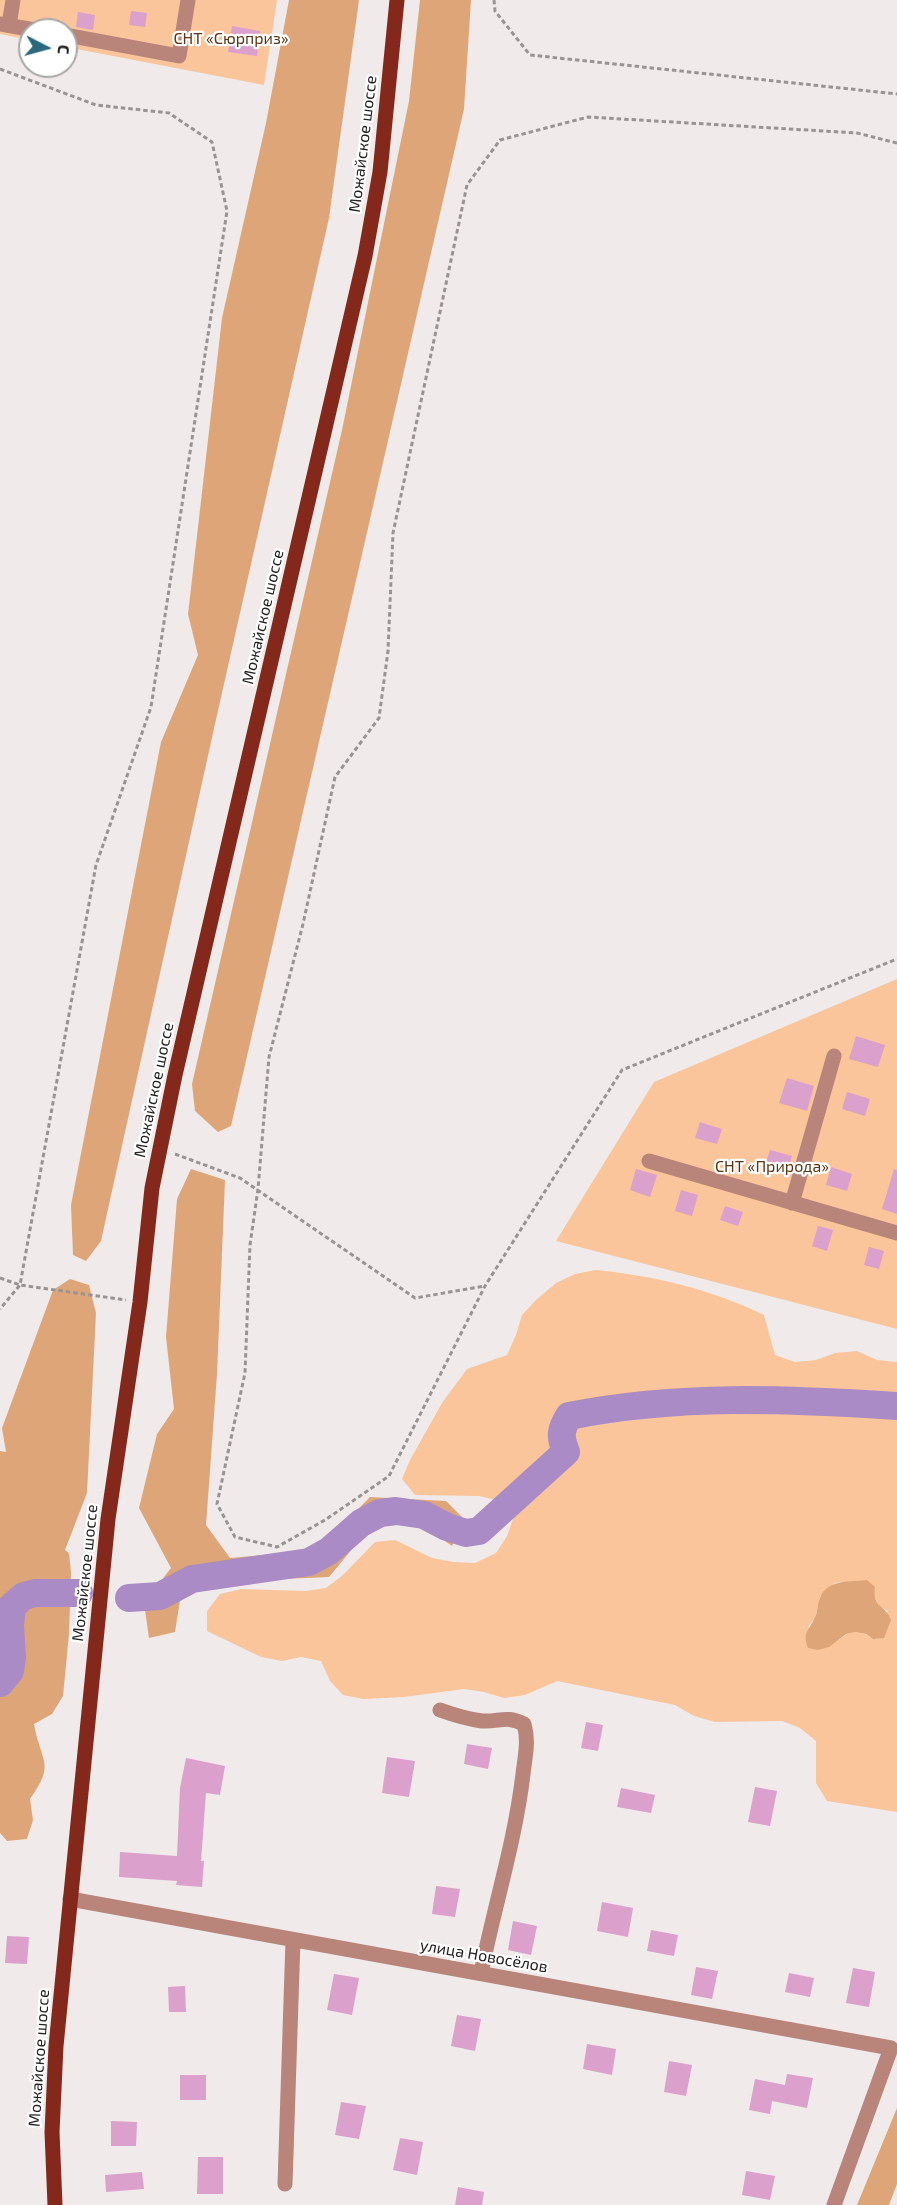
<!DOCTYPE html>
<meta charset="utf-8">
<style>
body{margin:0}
#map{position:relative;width:897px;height:2205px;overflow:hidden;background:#f1eaeb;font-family:"Exo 2",sans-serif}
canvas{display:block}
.north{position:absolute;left:18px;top:18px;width:60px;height:60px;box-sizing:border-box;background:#fff;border:2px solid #a8a7a7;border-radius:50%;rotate:96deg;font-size:16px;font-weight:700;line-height:24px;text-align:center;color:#252222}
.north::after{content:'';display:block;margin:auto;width:21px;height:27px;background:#29687d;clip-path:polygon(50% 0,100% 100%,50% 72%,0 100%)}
</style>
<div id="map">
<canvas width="897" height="2205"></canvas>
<div class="north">С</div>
</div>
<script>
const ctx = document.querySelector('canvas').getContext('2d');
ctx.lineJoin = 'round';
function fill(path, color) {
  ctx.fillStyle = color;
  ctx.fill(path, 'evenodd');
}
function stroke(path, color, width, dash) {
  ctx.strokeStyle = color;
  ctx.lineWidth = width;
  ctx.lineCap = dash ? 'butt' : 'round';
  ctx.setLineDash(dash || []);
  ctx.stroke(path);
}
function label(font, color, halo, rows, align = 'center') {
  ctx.font = font + ' "Exo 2",sans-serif';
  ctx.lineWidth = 4.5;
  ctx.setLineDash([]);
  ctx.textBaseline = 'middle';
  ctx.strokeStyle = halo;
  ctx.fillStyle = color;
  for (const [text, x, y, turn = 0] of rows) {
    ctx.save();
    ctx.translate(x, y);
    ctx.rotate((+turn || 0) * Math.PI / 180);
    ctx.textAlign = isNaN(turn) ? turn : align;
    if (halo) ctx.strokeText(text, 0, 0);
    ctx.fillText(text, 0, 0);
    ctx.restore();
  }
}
fill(new Path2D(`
 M 0,0 L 277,0 L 264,85 L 66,47 L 66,30 L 30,30 L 30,40 L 0,34 Z
 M 897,979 L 897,1329 L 556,1241 L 654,1082 Z
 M 596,1270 C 655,1276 710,1289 764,1315 L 775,1355 L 795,1362 L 816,1360 L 835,1353 L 857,1351 L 877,1360 L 897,1362 L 897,1812 L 827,1801 L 816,1783 L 816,1741 L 800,1728 L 782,1721 L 715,1722 L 694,1716 L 675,1705 L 557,1681 L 525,1695 L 504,1698 L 484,1692 L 464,1689 L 404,1697 L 363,1699 L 343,1695 L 330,1681 L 321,1661 L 301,1657 L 282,1661 L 261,1657 L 207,1631 L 207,1611 L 220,1594 L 241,1589 L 306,1591 L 326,1588 L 343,1575 L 375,1542 L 395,1540 L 432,1558 L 453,1562 L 475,1563 L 496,1553 L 507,1536 L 514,1516 L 500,1501 L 479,1496 L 415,1495 L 402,1479 L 410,1460 L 442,1403 L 467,1369 L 507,1355 L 516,1335 L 522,1315 L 536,1300 L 556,1283 L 575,1274 ZM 867,1580 L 879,1606 L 888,1611 L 873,1639 C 861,1631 850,1629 839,1640 L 808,1627 L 815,1618 L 820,1597 L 835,1583 Z`), '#fac59b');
fill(new Path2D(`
 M 289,0 L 359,0 L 329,218 L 215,724 L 101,1241 L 86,1261 L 73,1255 L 71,1205 L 161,742 L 198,655 L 188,614 L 222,318 L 266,123 Z
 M 420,0 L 471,0 L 464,109 L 231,1126 L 218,1132 L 195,1111 L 192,1084 L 342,430 L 409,101 Z
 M 191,1169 L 225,1180 L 217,1374 L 206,1525 L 230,1558 L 318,1550 L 370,1497 L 446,1501 L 463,1518 L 452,1546 L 418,1522 L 372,1525 L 329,1577 L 191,1583 L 181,1594 L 175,1632 L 149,1638 L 144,1603 L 171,1568 L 139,1508 L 157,1434 L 174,1409 L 166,1337 L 177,1199 Z
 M 70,1279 L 89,1285 L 96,1313 L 87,1493 L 65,1550 L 69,1553 L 71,1572 L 69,1634 L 63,1696 L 52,1714 L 34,1724 C 41,1763 56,1763 30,1799 L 33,1820 L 27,1839 L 7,1841 L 0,1833 L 0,1451 L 6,1452 L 2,1428 L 53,1290 Z
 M 867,1580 L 875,1587 C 872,1608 885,1604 891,1620 L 884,1638 L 873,1639 L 866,1634 L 855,1632 L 846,1634 L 829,1647 L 818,1650 L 808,1648 C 802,1632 809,1631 815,1617 C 818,1611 817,1604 820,1598 C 827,1579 850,1582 867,1580 Z
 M 897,2108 L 897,2184 L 889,2205 L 857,2205 Z`), '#dea678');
stroke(new Path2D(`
 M 129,1598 L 160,1596 L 192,1579 L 309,1562 L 329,1551 L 361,1523 L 380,1513 L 396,1511 L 424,1515 L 447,1527 L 466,1533 L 479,1531 L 566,1452 C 560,1437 560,1430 569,1416 C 679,1394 786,1399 897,1406
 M 0,1683 L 10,1671 L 12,1657 L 10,1625 L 12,1606 L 24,1596 L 35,1593 L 79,1593`), '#aa8bc6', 28);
fill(new Path2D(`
 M 131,11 L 147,13 L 145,27 L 129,25 Z
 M 78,12 L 95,15 L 93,30 L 76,27 Z
 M 232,26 L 260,31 L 257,56 L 228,52 Z
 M 856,1036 L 885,1045 L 878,1067 L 849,1059 Z
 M 787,1078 L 814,1086 L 807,1111 L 779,1103 Z
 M 847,1092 L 870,1099 L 865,1116 L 842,1109 Z
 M 700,1122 L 722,1129 L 717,1144 L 695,1138 Z
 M 770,1150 L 792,1156 L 787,1172 L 765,1166 Z
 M 831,1167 L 852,1174 L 847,1191 L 826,1185 Z
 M 636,1169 L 657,1175 L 650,1197 L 630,1190 Z
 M 894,1169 L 897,1170 L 897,1214 L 882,1209 Z
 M 681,1190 L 698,1195 L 692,1216 L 675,1211 Z
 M 725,1206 L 743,1212 L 738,1226 L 720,1220 Z
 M 818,1226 L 833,1230 L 827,1251 L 812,1246 Z
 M 869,1247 L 884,1251 L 879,1269 L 864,1265 Z
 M 586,1722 L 603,1725 L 598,1751 L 581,1748 Z
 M 467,1744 L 492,1748 L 488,1769 L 464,1764 Z
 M 387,1757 L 415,1761 L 409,1797 L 382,1793 Z
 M 186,1758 L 225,1766 L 220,1795 L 206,1793 L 201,1861 L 204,1861 L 202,1887 L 176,1885 L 177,1881 L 119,1877 L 120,1852 L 177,1856 L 180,1788 Z
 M 755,1787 L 777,1791 L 770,1826 L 748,1822 Z
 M 621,1788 L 655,1795 L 651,1813 L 617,1807 Z
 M 436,1886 L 460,1889 L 455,1917 L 432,1914 Z
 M 602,1902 L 633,1908 L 628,1937 L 597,1931 Z
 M 513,1921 L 537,1926 L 531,1955 L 508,1950 Z
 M 651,1930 L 678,1935 L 674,1956 L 647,1951 Z
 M 7,1936 L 29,1937 L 27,1964 L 5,1963 Z
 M 696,1967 L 718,1971 L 712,1999 L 691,1995 Z
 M 853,1968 L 875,1972 L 869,2007 L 846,2003 Z
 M 789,1973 L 814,1978 L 810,1997 L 785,1992 Z
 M 334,1974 L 359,1978 L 352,2015 L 327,2010 Z
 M 185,1986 L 186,2012 L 169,2012 L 168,1987 Z
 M 457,2015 L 481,2019 L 475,2051 L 451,2046 Z
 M 587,2044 L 616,2049 L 612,2075 L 583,2069 Z
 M 669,2061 L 692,2065 L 686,2096 L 664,2092 Z
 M 787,2074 L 813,2078 L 807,2108 L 772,2101 L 770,2114 L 749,2110 L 755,2079 L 785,2085 Z
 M 180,2075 L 206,2075 L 206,2100 L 180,2100 Z
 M 341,2102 L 366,2106 L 359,2139 L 335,2135 Z
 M 111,2121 L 137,2122 L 136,2146 L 111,2146 Z
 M 400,2138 L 423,2142 L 417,2175 L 393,2170 Z
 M 198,2157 L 223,2157 L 223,2194 L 197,2194 Z
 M 746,2171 L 775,2176 L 770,2200 L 742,2195 Z
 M 142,2172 L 144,2189 L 106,2192 L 105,2175 Z
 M 458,2187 L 484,2192 L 482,2205 L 455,2205 Z`), '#dba0cc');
stroke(new Path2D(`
 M 494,0 L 495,11 L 530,55 L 897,94
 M 0,69 L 96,105 L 169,113 L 212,142 L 227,211 L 151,707 L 96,865 L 20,1285 L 0,1309
 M 897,143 L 857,133 L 588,117 L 500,140 L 467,185 L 393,533 L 388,651 L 379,718 L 335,777 L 303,924 L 269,1057 L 258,1189 L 250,1245 L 245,1373 L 217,1504 L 235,1537 L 277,1547 L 325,1520 L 389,1476 L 485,1286 L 622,1070 L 897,959
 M 175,1154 L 240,1178 L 415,1298 L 485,1286
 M 0,1278 L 20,1285 L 126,1300`), '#999494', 3, [4.5, 3]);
stroke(new Path2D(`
 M 0,24 L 35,30
 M 9,25 L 13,0
 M 66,35 L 179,56 L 188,0
 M 649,1161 L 897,1233
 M 792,1203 L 834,1056
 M 440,1710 C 454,1715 467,1719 482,1721 C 500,1722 506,1715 524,1724 C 529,1741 525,1757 523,1774 C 515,1842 494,1907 481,1973
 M 70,1899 L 891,2048 L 834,2205
 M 285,2184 L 293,1940`), '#b9847a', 15);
stroke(new Path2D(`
 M 55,2205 L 52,2132 L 56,2046 L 108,1519 L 140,1302 L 152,1188 L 175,1075 L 365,256 L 380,172 L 397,0`), '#83281a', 15);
label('16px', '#5c3614', '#fff', [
 ["СНТ «Сюрприз»",231,39],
 ["СНТ «Природа»",772,1167]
]);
label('16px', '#252222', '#fff', [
 ["Можайское шоссе",363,144,-83],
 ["Можайское шоссе",263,617,-77],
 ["Можайское шоссе",154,1090,-78],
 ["Можайское шоссе",85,1573,-84],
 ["улица Новосёлов",484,1956,10],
 ["Можайское шоссе",39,2058,-86]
]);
</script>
